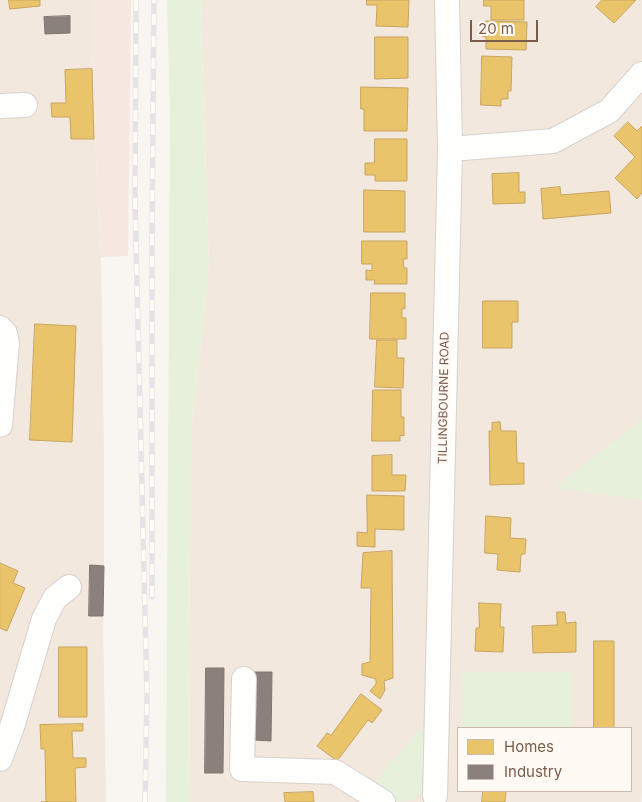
<!DOCTYPE html>
<style>
body{margin:0}
#map{position:relative;width:642px;height:802px;overflow:hidden;background:#f9f5f0;font-family:Inter,sans-serif}
canvas{display:block}
.legend{position:absolute;left:457px;top:727px;width:175px;height:65px;box-sizing:border-box;background:#fffaf3;border:1px solid #cabbb1;margin:0;padding:6px 9px;list-style:none;font-size:15px;color:#7a5c4d}
.legend li{display:flex;align-items:center;gap:10px;height:25px}
.legend b{width:25px;border:1px solid #cabbb1}
.scale{position:absolute;left:470px;top:20px;width:68px;height:22px;box-sizing:border-box;border:2px solid #7a5c4d;border-top:0;padding-left:6px;font-size:15px;line-height:18px;white-space:nowrap;color:#7a5c4d;-webkit-text-stroke:4px #fffaf3;paint-order:stroke}
</style>
<div id="map">
<canvas width="642" height="802"></canvas>
<ul class="legend">
<li><b style="height:14px;background:#e9c46a"></b>Homes</li>
<li><b style="height:14px;background:#8a817c"></b>Industry</li>
</ul>
<div class="scale">20 m</div>
</div>
<script>
const ctx = document.querySelector('canvas').getContext('2d');
ctx.lineJoin = 'round';
function fill(path, color) {
  ctx.fillStyle = color;
  ctx.fill(path, 'evenodd');
}
function stroke(path, color, width, dash) {
  ctx.strokeStyle = color;
  ctx.lineWidth = width;
  ctx.lineCap = dash ? 'butt' : 'round';
  ctx.setLineDash(dash || []);
  ctx.stroke(path);
}
function label(font, color, halo, rows, align = 'center') {
  ctx.font = font + ' Inter,sans-serif';
  ctx.lineWidth = 5;
  ctx.setLineDash([]);
  ctx.textBaseline = 'middle';
  ctx.strokeStyle = halo;
  ctx.fillStyle = color;
  for (const [text, x, y, turn = 0] of rows) {
    ctx.save();
    ctx.translate(x, y);
    ctx.rotate((+turn || 0) * Math.PI / 180);
    ctx.textAlign = isNaN(turn) ? turn : align;
    if (halo) ctx.strokeText(text, 0, 0);
    ctx.fillText(text, 0, 0);
    ctx.restore();
  }
}
fill(new Path2D(`
 M 0,0 L 92,0 L 92,47 L 97,185 L 101,257 L 104,455 L 104,566 L 103,616 L 106,802 L 0,802 Z
 M 202,0 L 642,0 L 642,792 L 641,802 L 190,802 L 189,645 L 191,436 L 209,264 L 201,26 ZM 458,728 L 631,728 L 631,791 L 458,791 Z`), '#f2e8de');
fill(new Path2D(`
 M 92,0 L 131,0 L 128,256 L 101,257 L 97,185 L 92,47 Z`), '#f6e8e1');
fill(new Path2D(`
 M 167,0 L 202,0 L 201,26 L 209,264 L 191,436 L 189,645 L 190,802 L 166,802 L 170,117 Z
 M 642,419 L 642,500 L 555,488 Z
 M 461,672 L 572,672 L 572,727 L 462,727 Z
 M 426,722 L 426,780 L 421,792 L 415,799 L 406,801 L 394,802 L 372,785 Z`), '#e7f0db');
const homes = new Path2D(`
 M 9,0 L 40,0 L 40,6 L 10,9 Z
 M 367,0 L 409,0 L 408,27 L 376,26 L 377,5 L 367,5 Z
 M 484,0 L 524,0 L 524,20 L 491,20 L 491,6 L 484,6 Z
 M 602,0 L 636,0 L 614,23 L 596,7 Z
 M 486,21 L 527,22 L 526,50 L 486,49 L 486,37 L 482,36 L 483,26 L 486,26 Z
 M 375,37 L 408,37 L 408,78 L 375,79 Z
 M 482,56 L 512,57 L 511,91 L 508,91 L 508,99 L 501,99 L 501,106 L 481,105 Z
 M 92,69 L 94,139 L 71,139 L 70,117 L 52,117 L 51,103 L 66,103 L 65,70 Z
 M 361,87 L 408,88 L 407,131 L 364,131 L 364,109 L 361,109 Z
 M 628,122 L 637,131 L 642,126 L 642,193 L 637,199 L 615,178 L 635,157 L 614,136 Z
 M 375,139 L 407,139 L 407,181 L 375,181 L 375,175 L 365,175 L 365,163 L 374,163 Z
 M 519,173 L 519,192 L 525,192 L 525,203 L 493,204 L 492,174 Z
 M 560,187 L 561,195 L 609,191 L 611,213 L 543,219 L 541,189 Z
 M 364,190 L 405,191 L 405,232 L 364,232 Z
 M 362,241 L 407,241 L 407,259 L 403,259 L 404,268 L 407,268 L 407,284 L 374,284 L 375,280 L 366,280 L 366,270 L 372,271 L 372,264 L 362,264 Z
 M 371,293 L 405,293 L 405,309 L 402,308 L 402,318 L 406,318 L 406,339 L 370,339 Z
 M 483,301 L 518,301 L 518,322 L 512,322 L 512,348 L 483,348 Z
 M 35,324 L 76,326 L 72,442 L 30,440 Z
 M 377,340 L 397,340 L 397,358 L 404,358 L 403,388 L 375,387 Z
 M 373,390 L 401,390 L 401,417 L 404,417 L 404,436 L 400,435 L 400,441 L 372,441 Z
 M 500,422 L 501,431 L 516,431 L 517,463 L 524,463 L 524,484 L 490,485 L 489,431 L 492,431 L 492,423 Z
 M 392,455 L 392,475 L 406,475 L 405,491 L 372,491 L 372,456 Z
 M 367,495 L 404,496 L 404,530 L 375,529 L 375,547 L 357,546 L 357,532 L 367,533 Z
 M 486,516 L 511,518 L 510,538 L 526,539 L 525,554 L 521,554 L 520,572 L 497,570 L 498,554 L 485,553 Z
 M 392,551 L 393,678 L 384,681 L 385,690 L 380,699 L 370,691 L 376,684 L 376,679 L 362,675 L 362,664 L 370,662 L 371,588 L 361,588 L 363,553 Z
 M 0,563 L 18,571 L 13,583 L 25,588 L 7,631 L 0,628 Z
 M 479,603 L 501,604 L 500,627 L 504,627 L 503,652 L 475,651 L 476,628 L 479,628 Z
 M 557,612 L 565,612 L 566,623 L 576,622 L 576,652 L 533,653 L 532,626 L 557,625 Z
 M 594,641 L 614,641 L 614,728 L 594,728 Z
 M 59,647 L 87,647 L 87,717 L 59,717 Z
 M 361,694 L 382,710 L 372,723 L 368,720 L 337,761 L 317,746 L 327,733 L 331,735 Z
 M 83,724 L 83,731 L 72,731 L 73,758 L 86,758 L 86,767 L 75,768 L 76,802 L 41,802 L 46,802 L 45,749 L 41,749 L 40,725 Z
 M 483,791 L 506,791 L 505,802 L 482,802 Z
 M 313,792 L 314,802 L 285,802 L 284,793 Z`);
fill(homes, '#e9c46a');
stroke(homes, '#c8a561', 1);
const industry = new Path2D(`
 M 70,16 L 70,33 L 45,34 L 44,17 Z
 M 90,565 L 104,566 L 103,616 L 89,616 Z
 M 206,668 L 224,668 L 223,773 L 205,773 Z
 M 254,672 L 272,672 L 271,741 L 253,740 Z`);
fill(industry, '#8a817c');
stroke(industry, '#85766e', 1);
const minor = new Path2D(`
 M 0,106 L 25,105
 M 450,149 L 553,141 L 609,111 L 642,74
 M 0,328 L 5,333 L 7,343 L 0,425
 M 244,679 L 242,769 L 335,772 L 383,802
 M 0,759 L 12,727 L 44,619 L 55,598 L 69,587
 M 435,796 L 450,149 L 447,0`);
stroke(minor, '#d7d1cb', 26);
stroke(minor, '#fefefd', 24);
const rail = new Path2D(`
 M 136,0 L 135,203 L 147,694 L 145,802
 M 152,597 L 152,242 L 154,0`);
stroke(rail, '#e6e3e7', 5.5);
stroke(rail, '#fffaf3', 4, [11]);
label('12px', '#7a5c4d', '#fffaf3', [
 ["TILLINGBOURNE ROAD",444,398,-89]
]);
</script>
